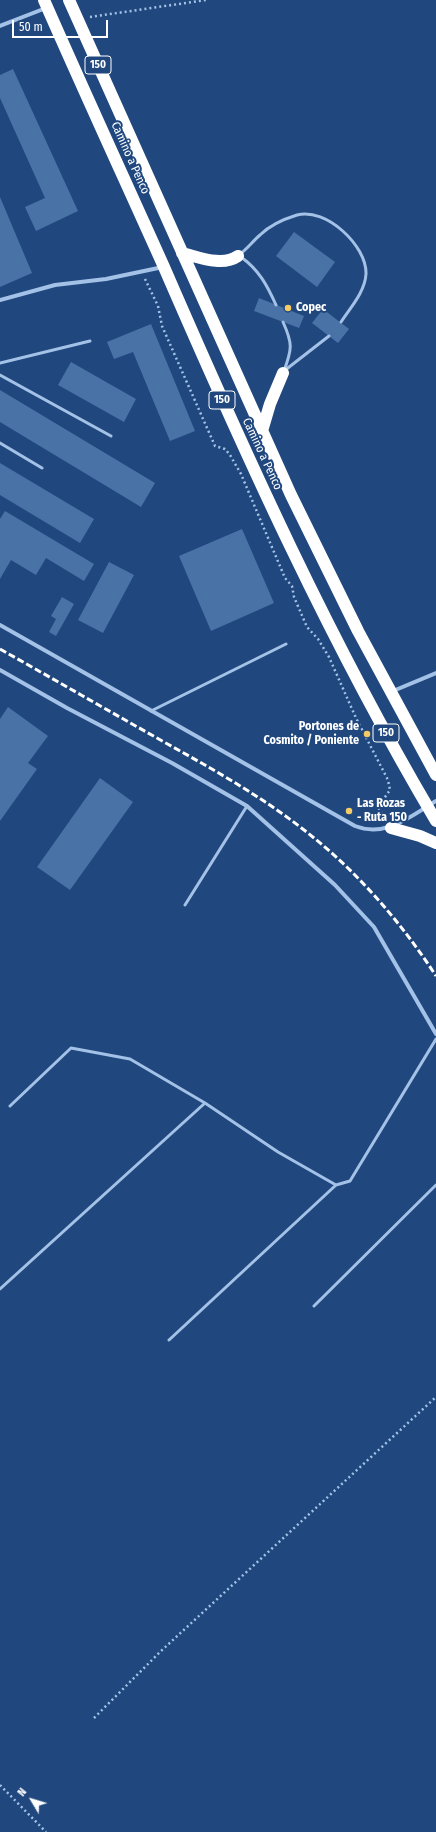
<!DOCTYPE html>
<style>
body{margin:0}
#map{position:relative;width:436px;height:1832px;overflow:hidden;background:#20487e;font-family:"Fira Sans Condensed",sans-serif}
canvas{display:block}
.north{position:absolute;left:12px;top:1780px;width:40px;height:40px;-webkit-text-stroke:3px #20487e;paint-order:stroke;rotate:308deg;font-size:11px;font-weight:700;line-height:16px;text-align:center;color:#fff}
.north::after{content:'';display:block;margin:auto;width:14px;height:18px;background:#fff;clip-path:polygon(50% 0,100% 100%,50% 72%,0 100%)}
.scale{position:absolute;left:12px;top:20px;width:96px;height:18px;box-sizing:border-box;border:2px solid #fff;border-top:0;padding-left:5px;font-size:12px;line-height:14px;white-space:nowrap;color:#fff;-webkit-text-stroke:3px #20487e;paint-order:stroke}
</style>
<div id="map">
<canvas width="436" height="1832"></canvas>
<div class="north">N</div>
<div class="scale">50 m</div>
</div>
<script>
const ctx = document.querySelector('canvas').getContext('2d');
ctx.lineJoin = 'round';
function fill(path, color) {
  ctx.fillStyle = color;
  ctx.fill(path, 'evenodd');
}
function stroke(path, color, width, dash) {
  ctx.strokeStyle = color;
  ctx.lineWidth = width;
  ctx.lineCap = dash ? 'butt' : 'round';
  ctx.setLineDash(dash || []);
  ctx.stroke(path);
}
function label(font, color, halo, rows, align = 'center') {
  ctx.font = font + ' "Fira Sans Condensed",sans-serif';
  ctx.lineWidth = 4;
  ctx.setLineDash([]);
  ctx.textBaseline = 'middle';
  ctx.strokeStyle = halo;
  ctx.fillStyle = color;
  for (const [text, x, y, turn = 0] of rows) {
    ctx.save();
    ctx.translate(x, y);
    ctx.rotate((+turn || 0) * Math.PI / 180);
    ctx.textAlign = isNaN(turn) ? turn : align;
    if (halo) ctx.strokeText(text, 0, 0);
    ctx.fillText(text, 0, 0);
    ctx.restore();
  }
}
fill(new Path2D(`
 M 13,69 L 78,211 L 36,231 L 25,207 L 45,198 L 0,98 L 0,75 Z
 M 0,197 L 32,273 L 0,287 Z
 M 294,232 L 335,262 L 317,287 L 276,256 Z
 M 259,298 L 304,316 L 299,328 L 254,311 Z
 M 323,309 L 349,329 L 338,343 L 312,323 Z
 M 151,324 L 195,431 L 170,441 L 133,352 L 114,359 L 107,342 Z
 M 71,362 L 136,399 L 124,422 L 58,385 Z
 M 0,390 L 155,483 L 141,507 L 0,422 Z
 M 0,463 L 94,519 L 80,543 L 0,495 Z
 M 5,511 L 94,564 L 84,581 L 46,558 L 36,575 L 11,560 L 0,579 L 0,519 Z
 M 242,529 L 274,603 L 211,631 L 179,556 Z
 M 109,562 L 134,575 L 103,633 L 78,620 Z
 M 62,597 L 74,604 L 56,636 L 49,632 L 56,619 L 51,616 Z
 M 8,707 L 48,736 L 28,763 L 37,769 L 0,821 L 0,719 Z
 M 100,778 L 133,802 L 70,890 L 37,867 Z`), '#4972a7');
stroke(new Path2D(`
 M 90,17 L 206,0
 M 145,279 L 158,306 L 162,326 L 215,446 L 225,449 L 230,455 L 241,474 L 285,578 L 292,586 L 294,597 L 307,627 L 318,639 L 329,657 L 356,718 L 388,780 L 390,790 L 378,807 L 385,819
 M 94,1718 L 161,1651 L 436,1397
 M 0,1785 L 46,1832`), '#a4c2e7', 2.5, [2, 3]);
stroke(new Path2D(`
 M 240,254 C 247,249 253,241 260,235 C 269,226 284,219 297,215 C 326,207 367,246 366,274 C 365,292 350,308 341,322
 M 241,257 C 259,270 267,285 276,305
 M 283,322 C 293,344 292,349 284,371
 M 0,363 L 90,341
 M 284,371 L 329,336
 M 0,375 L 111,436
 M 0,443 L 42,468
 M 151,711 L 286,644
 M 185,905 L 247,806
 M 10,1106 L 71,1048 L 130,1059 L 205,1103 L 278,1152 L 336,1185 L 350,1181 L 436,1039
 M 0,1289 L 205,1103
 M 314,1306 L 436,1185
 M 169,1340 L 336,1185`), '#a4c2e7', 3);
stroke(new Path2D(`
 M 0,26 L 46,8
 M 0,300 L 55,285 L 106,279 L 163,267
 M 0,625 L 355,826 C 386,838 411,816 436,801
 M 0,670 L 67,708 L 172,763 L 247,806 L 335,885 L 374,927 L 436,1034
 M 393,691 L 436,673`), '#a4c2e7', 4);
stroke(new Path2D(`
 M 44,0 C 83,89 124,178 164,267 C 246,456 331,644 436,821
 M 69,0 L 291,495 L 358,631 L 436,775
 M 182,253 C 199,257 222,267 238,256
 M 262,431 L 270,404 L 283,373
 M 391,828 L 420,836 L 436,843`), '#fff', 12);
stroke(new Path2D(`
 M 0,649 C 55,680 109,711 164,742 C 216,771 268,800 314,838 C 361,876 403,925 436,976`), '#fff', 3, [7, 3]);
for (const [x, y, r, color] of [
 [288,308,4,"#f4cb65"],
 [367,734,4,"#f4cb65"],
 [349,811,4,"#f4cb65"]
]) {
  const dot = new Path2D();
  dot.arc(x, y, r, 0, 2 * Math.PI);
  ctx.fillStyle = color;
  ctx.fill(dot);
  stroke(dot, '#20487e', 1.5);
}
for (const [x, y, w] of [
 [98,65,26],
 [222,400,26],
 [386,733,26]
]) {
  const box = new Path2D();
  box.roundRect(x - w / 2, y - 9, w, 18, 3);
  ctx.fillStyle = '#20487e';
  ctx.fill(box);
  stroke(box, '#fff', 1);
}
label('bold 11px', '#fff', null, [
 ["150",98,65],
 ["150",222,400],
 ["150",386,733]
]);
label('12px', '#fff', '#20487e', [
 ["Camino a Penco",130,158,66],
 ["Camino a Penco",262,454,65]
]);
label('bold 12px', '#fff', '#20487e', [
 ["Copec",296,308],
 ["Portones de",359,727,"right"],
 ["Cosmito / Poniente",359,741,"right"],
 ["Las Rozas",357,804],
 ["- Ruta 150",357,818]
], 'left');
</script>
